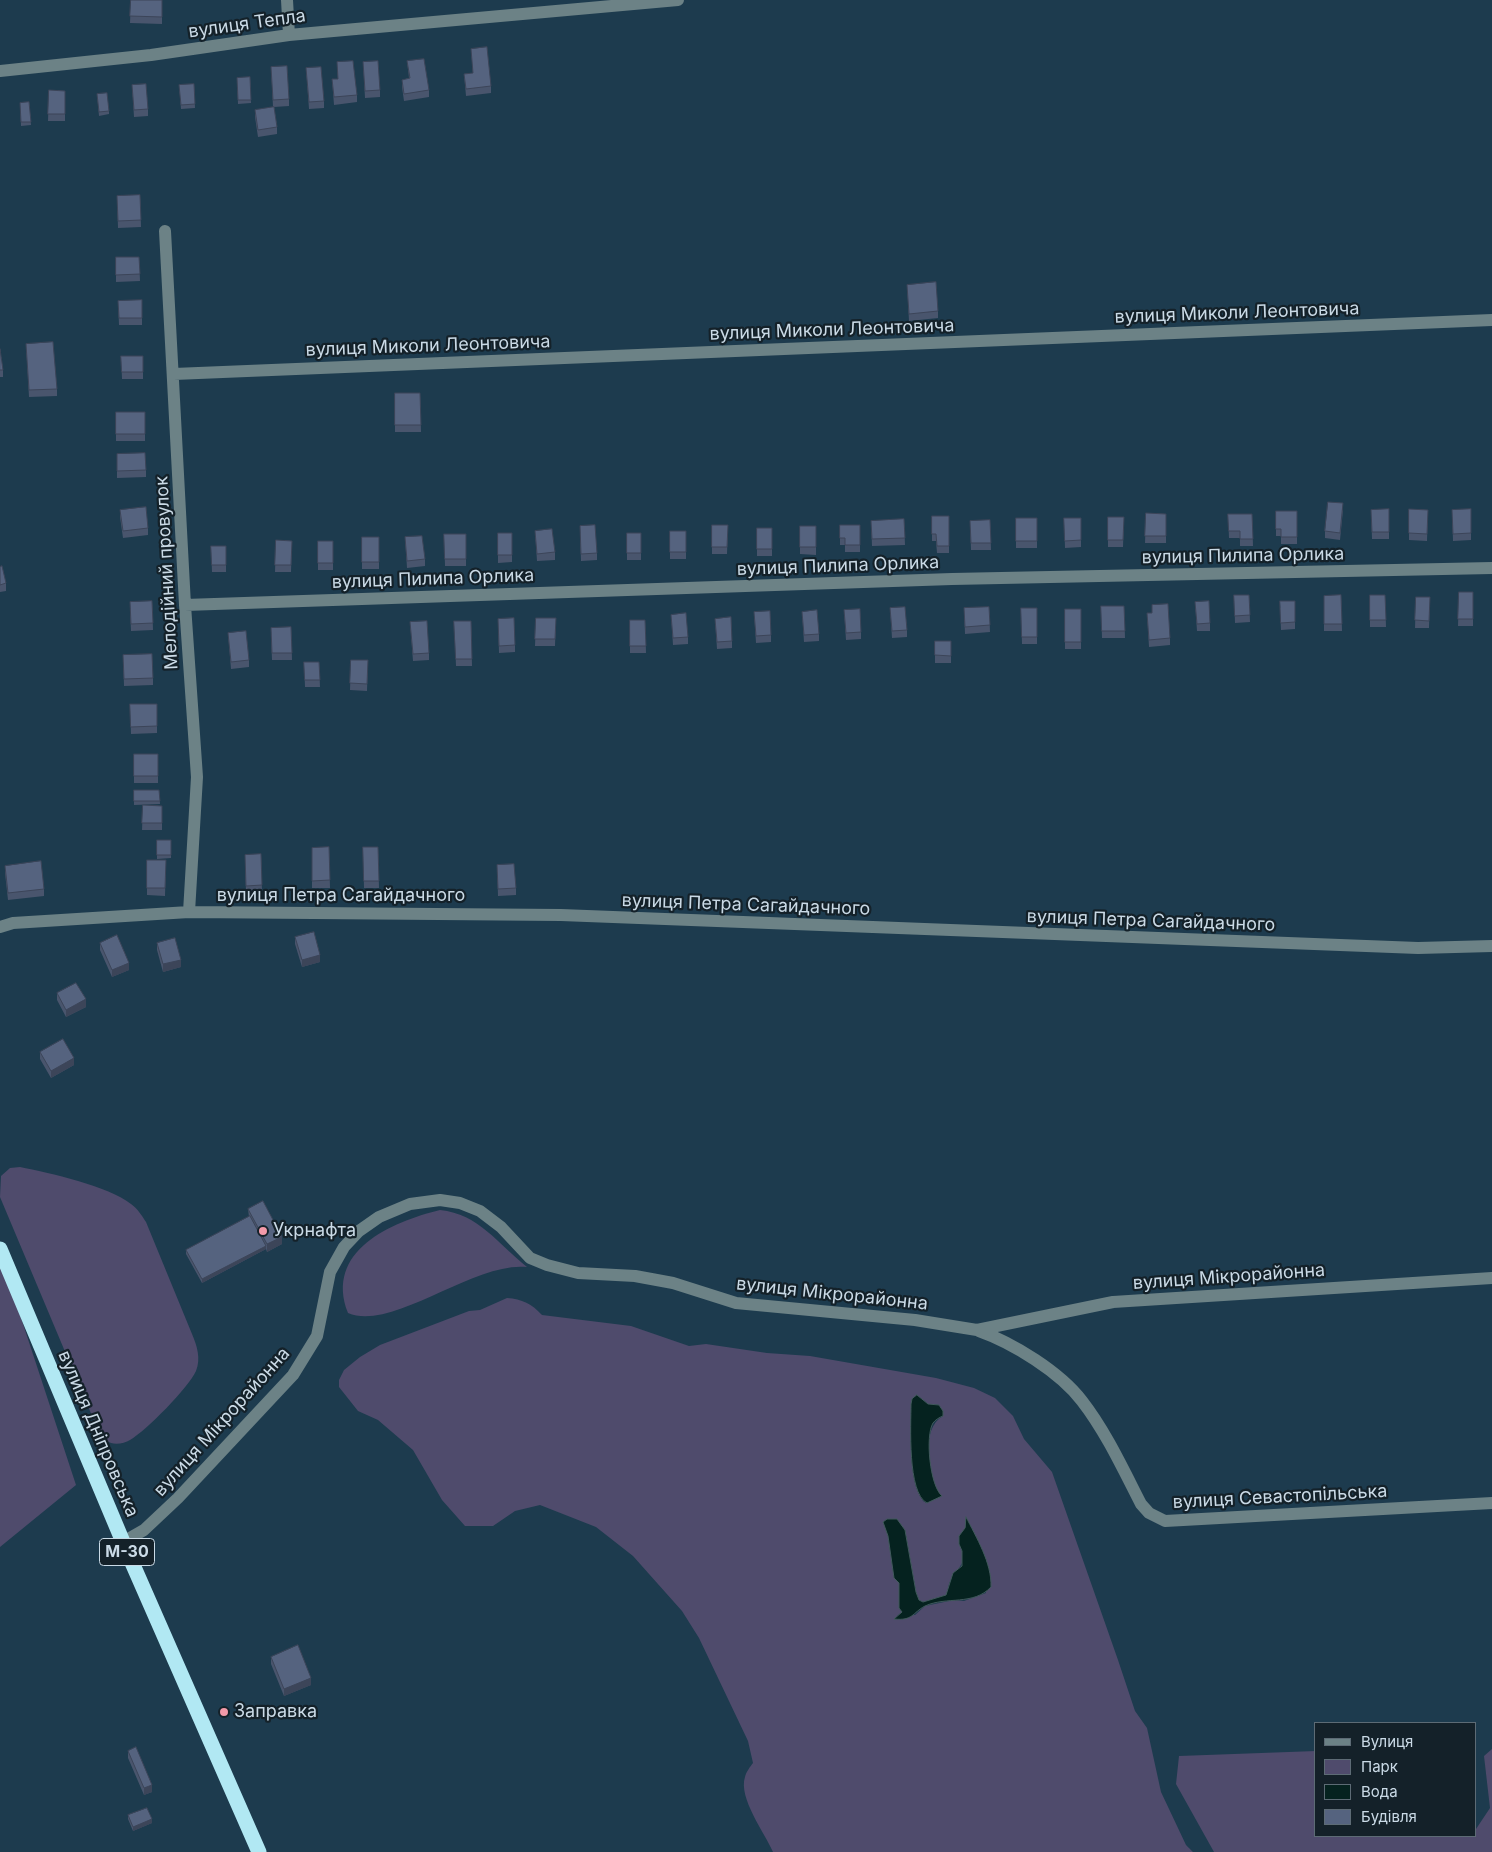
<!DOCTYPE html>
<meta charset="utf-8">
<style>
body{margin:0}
#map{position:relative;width:1492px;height:1852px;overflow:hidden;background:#1d3b4e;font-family:Inter,sans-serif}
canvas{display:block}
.legend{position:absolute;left:1314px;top:1722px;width:162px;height:115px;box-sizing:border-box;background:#142129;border:1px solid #5d6b75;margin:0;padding:6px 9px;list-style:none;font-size:15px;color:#cadae6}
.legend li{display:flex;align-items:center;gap:10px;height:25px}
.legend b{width:25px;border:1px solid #5d6b75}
</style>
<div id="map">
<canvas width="1492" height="1852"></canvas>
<ul class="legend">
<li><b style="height:6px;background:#6c8286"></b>Вулиця</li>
<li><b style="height:14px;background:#4f4b6c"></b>Парк</li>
<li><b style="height:14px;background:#05221f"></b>Вода</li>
<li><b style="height:14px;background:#55637f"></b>Будівля</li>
</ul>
</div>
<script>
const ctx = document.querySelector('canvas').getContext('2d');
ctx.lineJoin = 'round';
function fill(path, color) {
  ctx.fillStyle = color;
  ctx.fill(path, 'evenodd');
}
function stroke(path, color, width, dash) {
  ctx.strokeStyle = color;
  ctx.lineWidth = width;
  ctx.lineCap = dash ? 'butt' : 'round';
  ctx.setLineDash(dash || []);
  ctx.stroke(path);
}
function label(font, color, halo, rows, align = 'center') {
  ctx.font = font + ' Inter,sans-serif';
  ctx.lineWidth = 4.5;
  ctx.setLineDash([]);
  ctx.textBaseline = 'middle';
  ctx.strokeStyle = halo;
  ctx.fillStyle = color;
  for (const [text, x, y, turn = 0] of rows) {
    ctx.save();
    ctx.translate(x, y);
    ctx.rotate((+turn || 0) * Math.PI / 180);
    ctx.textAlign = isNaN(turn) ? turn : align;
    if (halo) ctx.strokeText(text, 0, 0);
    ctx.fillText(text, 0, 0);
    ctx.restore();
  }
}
fill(new Path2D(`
 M 20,1167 C 49,1173 109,1186 131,1204 C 138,1209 142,1216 146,1222 L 192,1334 C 197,1346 201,1358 196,1371 C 189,1387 146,1431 130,1440 C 125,1443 117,1445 111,1443 C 102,1440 99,1430 95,1423 L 0,1197 L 1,1176 L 10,1168 Z
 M 440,1210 C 479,1214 498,1244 527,1267 C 474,1261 392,1332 348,1313 C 324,1251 391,1222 440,1210 Z
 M 0,1254 L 76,1485 L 0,1547 Z
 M 507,1298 C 522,1299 532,1304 542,1315 L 631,1326 L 689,1346 L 706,1344 L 767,1353 L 810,1356 L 936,1378 L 974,1388 L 995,1398 L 1013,1416 L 1024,1439 L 1052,1472 L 1118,1660 L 1135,1711 L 1147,1728 L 1161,1792 L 1186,1845 L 1193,1852 L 773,1852 C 765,1833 738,1798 745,1777 C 746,1772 750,1767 753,1763 L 748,1741 L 699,1638 L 682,1611 L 633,1556 L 596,1527 L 540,1505 L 515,1511 L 493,1526 L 465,1526 L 442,1500 L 413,1450 L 378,1420 L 358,1411 L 339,1387 L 339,1380 L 344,1370 L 360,1357 L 380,1345 L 469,1311 L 480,1310 ZM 921,1398 L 928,1404 L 939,1405 L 943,1416 C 920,1429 930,1470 936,1491 L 927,1503 L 923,1501 L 919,1493 ZM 966,1518 C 981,1540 982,1567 986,1593 L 964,1601 L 954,1600 L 925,1606 L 915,1615 L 897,1616 L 902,1612 L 899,1608 L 899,1583 L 888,1536 L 905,1530 L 916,1592 L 919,1600 L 923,1602 L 947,1595 C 948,1590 948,1584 951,1580 C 959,1565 969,1563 959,1544 L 965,1528 Z
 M 1492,1749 L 1492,1852 L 1214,1852 L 1176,1784 L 1179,1756 L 1316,1751 L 1316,1836 L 1476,1836 L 1476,1829 L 1490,1808 L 1484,1756 Z`), '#4f4b6c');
const water = new Path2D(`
 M 917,1395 L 928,1404 L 939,1405 L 943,1411 L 943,1416 C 940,1417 935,1420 933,1423 C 925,1436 930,1486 942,1496 L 927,1503 C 907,1493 911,1424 911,1404 L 912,1399 Z
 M 966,1517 C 976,1537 992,1563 991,1587 C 973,1606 947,1596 925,1606 C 912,1613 913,1621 894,1619 L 902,1612 L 899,1608 L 899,1583 L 894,1578 L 888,1536 L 883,1522 L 887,1519 L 897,1519 L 905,1530 L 916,1592 L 919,1600 L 923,1602 L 946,1595 L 953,1573 L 962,1566 L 962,1551 L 959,1544 L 959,1536 L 965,1528 Z`);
fill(water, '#05221f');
stroke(water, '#40595b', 1);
stroke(new Path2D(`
 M 287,0 L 289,35
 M 0,71 L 151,55 L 289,35 L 678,0
 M 165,231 L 185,605 L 197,777 L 189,912
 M 174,374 L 1492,320
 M 185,605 L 952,579 L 1492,568
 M 0,927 L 13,923 L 189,912 L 561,915 L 1418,948 L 1492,946
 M 979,1331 C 1013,1343 1060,1372 1082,1401 C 1106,1432 1123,1469 1141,1504 L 1149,1513 L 1165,1521 L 1492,1503
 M 123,1542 L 144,1530 L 178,1498 L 293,1375 L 317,1336 L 330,1272 L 344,1247 L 359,1231 L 379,1217 L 410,1204 L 440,1200 L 460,1203 L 480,1211 L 501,1227 L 530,1258 L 547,1265 L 578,1273 L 635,1276 L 673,1283 L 736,1303 L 915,1320 L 977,1330 L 1113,1302 L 1492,1278`), '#6c8286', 12);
stroke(new Path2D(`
 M 0,1249 L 123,1542 L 259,1852`), '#b1e8f3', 15);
fill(new Path2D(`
 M 131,0 L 162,0 L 162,24 L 130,23 Z
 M 471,49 L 491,86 L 491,93 L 466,96 L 464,74 L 473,73 Z
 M 407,61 L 429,90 L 429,97 L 404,101 L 402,87 L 402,80 L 409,78 Z
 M 337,62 L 357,95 L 357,102 L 334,105 L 332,79 L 338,79 Z
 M 363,62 L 380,90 L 380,97 L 365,98 Z
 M 271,67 L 289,99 L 289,106 L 274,107 L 277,127 L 277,134 L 258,137 L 255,117 L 255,110 L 273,107 Z
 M 306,68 L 324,101 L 324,108 L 309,109 Z
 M 250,77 L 251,103 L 238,104 L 237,78 Z
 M 194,84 L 195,108 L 181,109 L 179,85 Z
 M 132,85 L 148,109 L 148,116 L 134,117 Z
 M 49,90 L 65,91 L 65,121 L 48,121 Z
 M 97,94 L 109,111 L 109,114 L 99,116 Z
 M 29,102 L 31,125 L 21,126 L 20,103 Z
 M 140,195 L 141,227 L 118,228 L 117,196 Z
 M 116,257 L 139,257 L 140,281 L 116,282 Z
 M 907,285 L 938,311 L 938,318 L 909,321 Z
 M 142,300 L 142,325 L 119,325 L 118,301 Z
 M 26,344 L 57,389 L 57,396 L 29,397 Z
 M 0,349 L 3,370 L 3,377 L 0,377 Z
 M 121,356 L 143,356 L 143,379 L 122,379 Z
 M 395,393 L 420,393 L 421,432 L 395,432 Z
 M 116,412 L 145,412 L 145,441 L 116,441 Z
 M 117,454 L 146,470 L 146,477 L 117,478 Z
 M 1389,509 L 1389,539 L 1372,539 L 1371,510 Z
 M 1409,509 L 1428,510 L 1427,541 L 1409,540 Z
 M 1471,509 L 1471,540 L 1453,541 L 1452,510 Z
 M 120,510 L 148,528 L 148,535 L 123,538 L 120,517 Z
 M 1343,510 L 1340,540 L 1325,538 L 1325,531 Z
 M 1276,511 L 1297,511 L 1297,544 L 1281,544 L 1281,536 L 1276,536 Z
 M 1146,513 L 1166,514 L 1166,543 L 1145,543 Z
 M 1228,514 L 1252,514 L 1253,546 L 1240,546 L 1240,538 L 1229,538 Z
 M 932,516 L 949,516 L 949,553 L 937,553 L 936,541 L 932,541 Z
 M 1108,517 L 1124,517 L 1123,547 L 1108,547 Z
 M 1016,518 L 1037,518 L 1037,548 L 1016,548 Z
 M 1064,518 L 1081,518 L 1081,547 L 1065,548 Z
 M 904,519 L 905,545 L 872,546 L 871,521 Z
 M 990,520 L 991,550 L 971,550 L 970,521 Z
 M 712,525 L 728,525 L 727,554 L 712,554 Z
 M 840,525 L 860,525 L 860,552 L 845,552 L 845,545 L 840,545 Z
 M 800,526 L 816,526 L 816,555 L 800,554 Z
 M 757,528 L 772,528 L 772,556 L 757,556 Z
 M 535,531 L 555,552 L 555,560 L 537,561 Z
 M 670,531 L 686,531 L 686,559 L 670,559 Z
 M 498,533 L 512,533 L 512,562 L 498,563 Z
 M 580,533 L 597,553 L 597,560 L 581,561 Z
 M 627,533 L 641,533 L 641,560 L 627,560 Z
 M 444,534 L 466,534 L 466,566 L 445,566 Z
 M 362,537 L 379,537 L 379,569 L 362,569 Z
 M 405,537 L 425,559 L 425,566 L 407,568 Z
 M 276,540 L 292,541 L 291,572 L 275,572 Z
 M 318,541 L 333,541 L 333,570 L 318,570 Z
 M 211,546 L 226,546 L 226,572 L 212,572 Z
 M 0,567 L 6,583 L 6,591 L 0,592 Z
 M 1459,592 L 1473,592 L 1473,626 L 1458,626 Z
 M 1234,595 L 1249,595 L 1250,622 L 1235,623 Z
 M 1341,595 L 1342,631 L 1324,631 L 1324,596 Z
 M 1370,595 L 1385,595 L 1386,627 L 1370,627 Z
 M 1416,597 L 1430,597 L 1429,628 L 1415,628 Z
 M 152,601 L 153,630 L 131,631 L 130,609 Z
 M 1295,601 L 1295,629 L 1281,630 L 1280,608 Z
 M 1195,602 L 1210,623 L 1210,631 L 1197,631 Z
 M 1152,605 L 1170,638 L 1170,645 L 1149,647 L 1147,613 L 1152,613 Z
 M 1101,606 L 1124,606 L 1125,638 L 1102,638 Z
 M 989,607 L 990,632 L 965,634 L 964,608 Z
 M 890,608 L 907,630 L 907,637 L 892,638 Z
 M 1021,608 L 1037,608 L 1037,644 L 1022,644 Z
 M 1065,609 L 1081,609 L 1081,649 L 1065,649 Z
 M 844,610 L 861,632 L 861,639 L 846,640 Z
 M 754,612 L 771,635 L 771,642 L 756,643 Z
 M 802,612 L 819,634 L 819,641 L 804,642 Z
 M 671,615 L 688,637 L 688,644 L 673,645 Z
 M 536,618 L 556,618 L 555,646 L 535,646 Z
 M 498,619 L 515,645 L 515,652 L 499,653 Z
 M 715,619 L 732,641 L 732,648 L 717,649 Z
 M 630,620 L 645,620 L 646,653 L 630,653 Z
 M 454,621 L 471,621 L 472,666 L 456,666 Z
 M 410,622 L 429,653 L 429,660 L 413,661 Z
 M 291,627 L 292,660 L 272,660 L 271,635 Z
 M 228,633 L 249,660 L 249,667 L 231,669 Z
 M 935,641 L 951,641 L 951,663 L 935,663 Z
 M 123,655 L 153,678 L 153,685 L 124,686 Z
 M 351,660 L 368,660 L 367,691 L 350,690 Z
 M 304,662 L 319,662 L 320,687 L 305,687 Z
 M 130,704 L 157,704 L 157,733 L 131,734 Z
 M 134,754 L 158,754 L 158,783 L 134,783 Z
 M 134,790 L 159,790 L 160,804 L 134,805 Z
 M 143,805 L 162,806 L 162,830 L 142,830 Z
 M 157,840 L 171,840 L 171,858 L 157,859 Z
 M 329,847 L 330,888 L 312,888 L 312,848 Z
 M 363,847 L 378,847 L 379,888 L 364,888 Z
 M 261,854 L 262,892 L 246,893 L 245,855 Z
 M 147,860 L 166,860 L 165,896 L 147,895 Z
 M 497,865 L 516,888 L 516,895 L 498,896 Z
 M 5,866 L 44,889 L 44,896 L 8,900 L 5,873 Z
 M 295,937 L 320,962 L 302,967 L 295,944 Z
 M 100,943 L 129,970 L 112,977 L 100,950 Z
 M 157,943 L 181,967 L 163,972 L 157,950 Z
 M 57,993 L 86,1007 L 66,1017 L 57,1000 Z
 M 40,1052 L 74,1065 L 51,1078 L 40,1059 Z
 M 248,1209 L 282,1244 L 267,1252 L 266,1249 L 202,1283 L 186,1254 L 186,1250 L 249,1217 Z
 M 271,1657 L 311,1685 L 284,1696 L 271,1664 Z
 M 128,1751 L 152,1792 L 144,1795 L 128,1758 Z
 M 128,1815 L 152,1823 L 133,1831 L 128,1819 Z`), '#49556d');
fill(new Path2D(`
 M 320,955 L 320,962 L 302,967 L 302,960 Z
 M 181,960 L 181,967 L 163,972 L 163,964 Z
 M 129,963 L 129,970 L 112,977 L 112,970 Z
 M 86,999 L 86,1007 L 66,1017 L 66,1010 Z
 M 74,1058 L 74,1065 L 51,1078 L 51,1071 Z
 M 282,1237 L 282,1244 L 267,1252 L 267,1244 Z
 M 266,1246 L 266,1249 L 202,1283 L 202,1279 Z
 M 311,1678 L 311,1685 L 284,1696 L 284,1689 Z
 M 152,1785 L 152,1792 L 144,1795 L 144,1788 Z
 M 152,1819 L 152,1823 L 133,1831 L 133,1827 Z`), '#3c4559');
const building = new Path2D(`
 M 131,0 L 162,0 L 162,17 L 130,16 Z
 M 487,47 L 491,86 L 466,89 L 464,74 L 473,73 L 471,49 Z
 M 424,59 L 429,90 L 404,94 L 402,80 L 410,78 L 407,61 Z
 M 353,61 L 357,95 L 334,97 L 332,79 L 338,79 L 337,62 Z
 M 378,61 L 380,90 L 365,91 L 363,62 Z
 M 287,66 L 289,99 L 273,100 L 271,67 Z
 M 321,67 L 324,101 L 309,102 L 306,68 Z
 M 250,77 L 251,100 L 238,100 L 237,78 Z
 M 146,84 L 148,109 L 134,110 L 132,85 Z
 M 194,84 L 195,104 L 181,105 L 179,85 Z
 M 49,90 L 65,91 L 65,114 L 48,114 Z
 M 107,93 L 109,111 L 99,112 L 97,94 Z
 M 29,102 L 31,122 L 21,122 L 20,103 Z
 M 274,107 L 277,127 L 258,130 L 255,110 Z
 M 140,195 L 141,220 L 118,221 L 117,196 Z
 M 116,257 L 139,257 L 140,274 L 116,275 Z
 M 936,282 L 938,311 L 909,314 L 907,285 Z
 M 142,300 L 142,318 L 119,318 L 118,301 Z
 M 53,342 L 57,389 L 29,390 L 26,344 Z
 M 0,349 L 3,370 L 0,370 Z
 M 121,356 L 143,356 L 143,372 L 122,372 Z
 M 395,393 L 420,393 L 421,425 L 395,425 Z
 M 116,412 L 145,412 L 145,434 L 116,434 Z
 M 145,453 L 146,470 L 117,471 L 117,454 Z
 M 1328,502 L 1343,503 L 1340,533 L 1325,531 Z
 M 146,507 L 148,528 L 123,531 L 120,510 Z
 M 1389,509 L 1389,532 L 1372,532 L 1371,510 Z
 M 1409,509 L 1428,510 L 1427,534 L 1409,533 Z
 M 1471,509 L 1471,533 L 1453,534 L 1452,510 Z
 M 1276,511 L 1297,511 L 1297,537 L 1281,537 L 1281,529 L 1276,529 Z
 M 1146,513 L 1166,514 L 1166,536 L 1145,536 Z
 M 1228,514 L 1252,514 L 1253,539 L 1240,539 L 1240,531 L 1229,531 Z
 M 932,516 L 949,516 L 949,546 L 937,546 L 936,534 L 932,534 Z
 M 1108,517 L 1124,517 L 1123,540 L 1108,540 Z
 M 1016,518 L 1037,518 L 1037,541 L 1016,541 Z
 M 1064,518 L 1081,518 L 1081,540 L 1065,541 Z
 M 904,519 L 905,538 L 872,539 L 871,521 Z
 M 990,520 L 991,543 L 971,543 L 970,521 Z
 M 595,525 L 597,553 L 581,554 L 580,526 Z
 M 712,525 L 728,525 L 727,547 L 712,547 Z
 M 840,525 L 860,525 L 860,545 L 845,545 L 845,538 L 840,538 Z
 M 800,526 L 816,526 L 816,547 L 800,547 Z
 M 757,528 L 772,528 L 772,549 L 757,549 Z
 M 552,529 L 555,552 L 537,554 L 535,531 Z
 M 670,531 L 686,531 L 686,552 L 670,552 Z
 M 498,533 L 512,533 L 512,555 L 498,555 Z
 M 627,533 L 641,533 L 641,553 L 627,553 Z
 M 444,534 L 466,534 L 466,559 L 445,559 Z
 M 422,536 L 425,559 L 407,561 L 405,537 Z
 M 362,537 L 379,537 L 379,562 L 362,562 Z
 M 276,540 L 292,541 L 291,565 L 275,565 Z
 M 318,541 L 333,541 L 333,563 L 318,563 Z
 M 211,546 L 226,546 L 226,565 L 212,565 Z
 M 2,566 L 6,583 L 0,585 L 0,567 Z
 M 1459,592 L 1473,592 L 1473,619 L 1458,619 Z
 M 1234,595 L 1249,595 L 1250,615 L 1235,616 Z
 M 1341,595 L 1342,624 L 1324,624 L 1324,596 Z
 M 1370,595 L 1385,595 L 1386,620 L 1370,620 Z
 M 1416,597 L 1430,597 L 1429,621 L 1415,620 Z
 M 152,601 L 153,623 L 131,624 L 130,602 Z
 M 1209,601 L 1210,623 L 1197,624 L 1195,602 Z
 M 1280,601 L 1295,601 L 1295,622 L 1281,623 Z
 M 1168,604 L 1170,638 L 1149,640 L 1147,613 L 1152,613 L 1152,605 Z
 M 1101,606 L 1124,606 L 1125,631 L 1102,631 Z
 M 905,607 L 907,630 L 892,631 L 890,608 Z
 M 989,607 L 990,625 L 965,627 L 964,608 Z
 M 1021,608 L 1037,608 L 1037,637 L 1022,637 Z
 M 860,609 L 861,632 L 846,633 L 844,610 Z
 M 1065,609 L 1081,609 L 1081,642 L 1065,642 Z
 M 817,610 L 819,634 L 804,635 L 802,612 Z
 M 770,611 L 771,635 L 756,636 L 754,612 Z
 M 686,613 L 688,637 L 673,638 L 671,615 Z
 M 731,617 L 732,641 L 717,642 L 715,619 Z
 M 514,618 L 515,645 L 499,646 L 498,619 Z
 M 536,618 L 556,618 L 555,639 L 535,639 Z
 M 630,620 L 645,620 L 646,646 L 630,646 Z
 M 427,621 L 429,653 L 413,654 L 410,622 Z
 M 454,621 L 471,621 L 472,659 L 456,659 Z
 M 291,627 L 292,653 L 272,653 L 271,628 Z
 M 246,631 L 249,660 L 231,662 L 228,633 Z
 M 935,641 L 951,641 L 951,656 L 935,655 Z
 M 152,654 L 153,678 L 124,679 L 123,655 Z
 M 351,660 L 368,660 L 367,684 L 350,683 Z
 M 304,662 L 319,662 L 320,680 L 305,680 Z
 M 130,704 L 157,704 L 157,726 L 131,727 Z
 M 134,754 L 158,754 L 158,776 L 134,776 Z
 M 134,790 L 159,790 L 160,801 L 134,801 Z
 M 143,805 L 162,806 L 162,823 L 142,823 Z
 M 157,840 L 171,840 L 171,855 L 157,855 Z
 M 329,847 L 330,880 L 312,881 L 312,848 Z
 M 363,847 L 378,847 L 379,881 L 364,881 Z
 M 261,854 L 262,885 L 246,886 L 245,855 Z
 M 147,860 L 166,860 L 165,888 L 147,888 Z
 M 41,861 L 44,889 L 8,893 L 5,866 Z
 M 514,864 L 516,888 L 498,889 L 497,865 Z
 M 314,932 L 320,955 L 302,960 L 295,937 Z
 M 117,935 L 129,963 L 112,970 L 100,943 Z
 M 175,938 L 181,960 L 163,964 L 157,943 Z
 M 76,983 L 86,999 L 66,1010 L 57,993 Z
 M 63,1039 L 74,1058 L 51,1071 L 40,1052 Z
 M 263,1201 L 282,1237 L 267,1244 L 248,1209 Z
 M 250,1216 L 266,1246 L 202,1279 L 186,1250 Z
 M 298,1645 L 311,1678 L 284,1689 L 271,1657 Z
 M 136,1747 L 152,1785 L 144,1788 L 128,1751 Z
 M 147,1808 L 152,1819 L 133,1827 L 128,1815 Z`);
fill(building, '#55637f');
stroke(building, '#3c4559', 1);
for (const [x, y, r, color] of [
 [263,1231,5,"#f39aa9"],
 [224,1712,5,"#f39aa9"]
]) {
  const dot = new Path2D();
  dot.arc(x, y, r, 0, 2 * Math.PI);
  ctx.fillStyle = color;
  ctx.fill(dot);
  stroke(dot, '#142129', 2);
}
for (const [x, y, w] of [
 [127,1552,55]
]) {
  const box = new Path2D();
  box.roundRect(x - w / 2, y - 13.5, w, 27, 4);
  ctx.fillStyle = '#142129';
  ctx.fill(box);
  stroke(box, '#cadae6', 1);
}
label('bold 16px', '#cadae6', null, [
 ["М-30",127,1552]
]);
label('18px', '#cadae6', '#142129', [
 ["вулиця Тепла",247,24,-8],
 ["вулиця Миколи Леонтовича",1237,313,-2],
 ["вулиця Миколи Леонтовича",832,330,-2],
 ["вулиця Миколи Леонтовича",428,346,-2],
 ["вулиця Пилипа Орлика",1243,556,-1],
 ["вулиця Пилипа Орлика",838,566,-2],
 ["Мелодійний провулок",167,573,-93],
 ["вулиця Пилипа Орлика",433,579,-2],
 ["вулиця Петра Сагайдачного",341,896],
 ["вулиця Петра Сагайдачного",746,905,2],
 ["вулиця Петра Сагайдачного",1151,921,2],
 ["вулиця Мікрорайонна",1229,1277,-4],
 ["вулиця Мікрорайонна",832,1294,6],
 ["вулиця Мікрорайонна",222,1422,-48],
 ["вулиця Дніпровська",98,1434,67],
 ["вулиця Севастопільська",1280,1497,-3]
]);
label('18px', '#cadae6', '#142129', [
 ["Укрнафта",273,1231],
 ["Заправка",234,1712]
], 'left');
</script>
